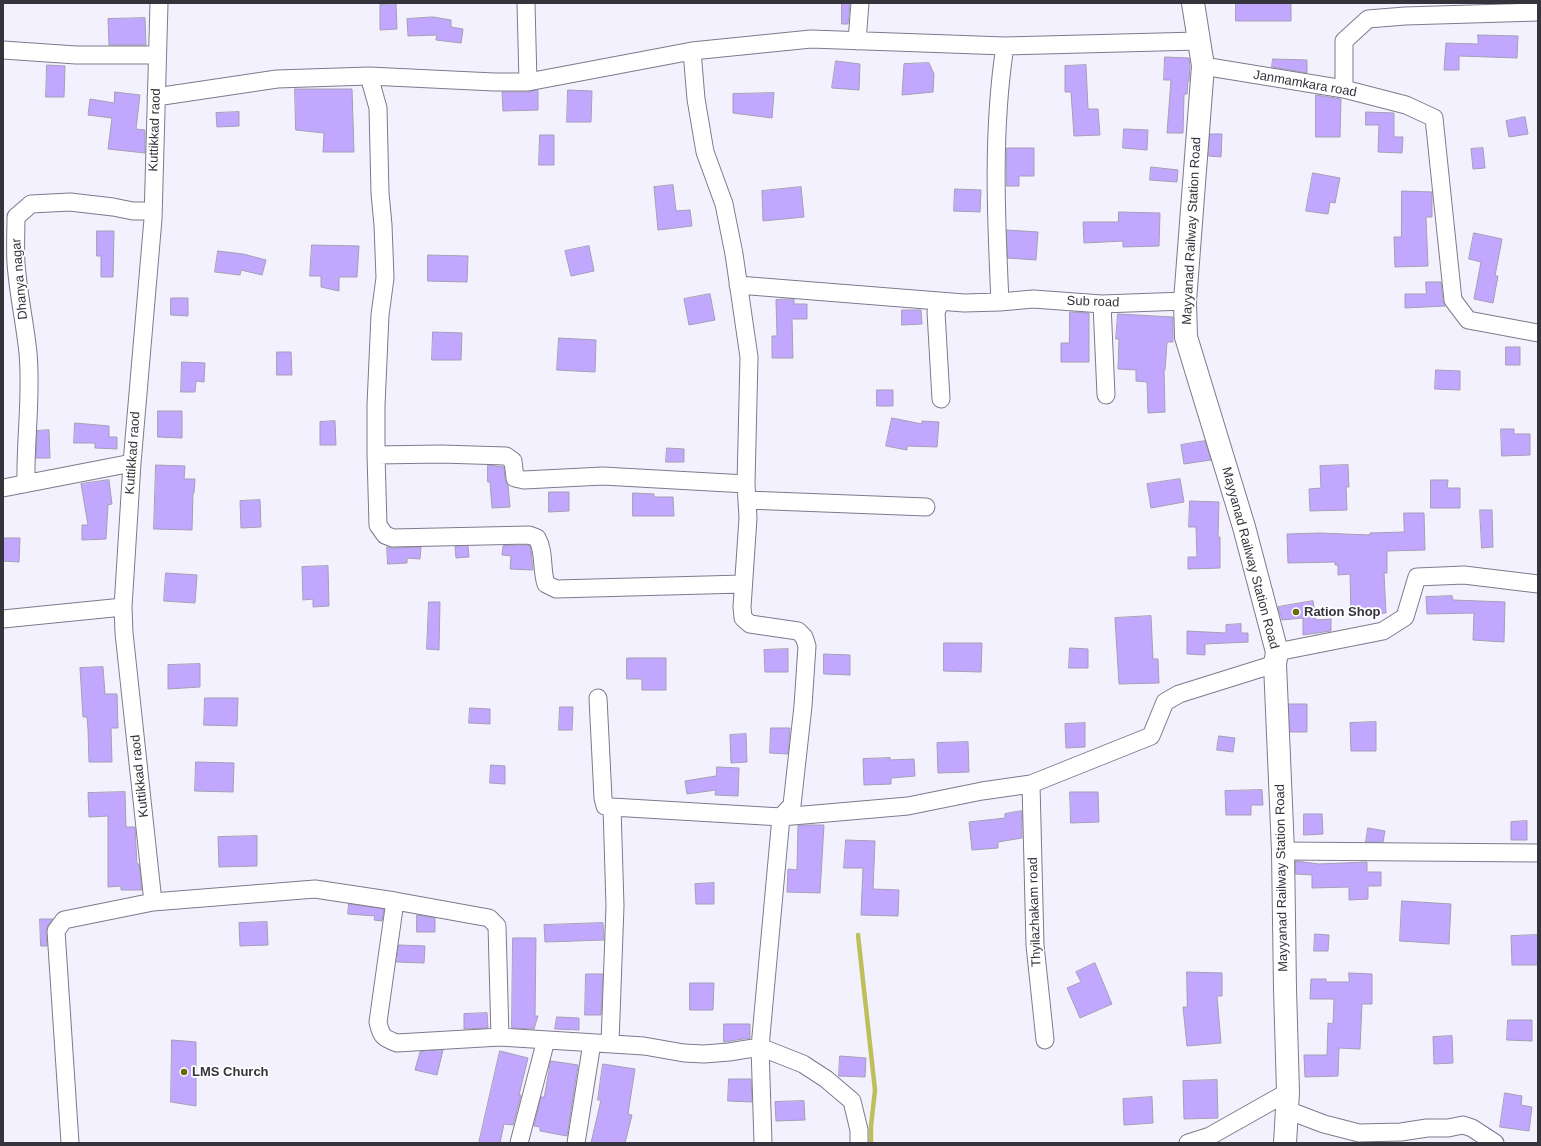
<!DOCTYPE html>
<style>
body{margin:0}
#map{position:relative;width:1541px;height:1146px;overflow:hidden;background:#f4f1ff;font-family:Helvetica,sans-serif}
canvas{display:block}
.frame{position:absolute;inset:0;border:4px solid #35333b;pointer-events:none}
</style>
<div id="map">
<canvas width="1541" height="1146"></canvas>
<div class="frame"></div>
</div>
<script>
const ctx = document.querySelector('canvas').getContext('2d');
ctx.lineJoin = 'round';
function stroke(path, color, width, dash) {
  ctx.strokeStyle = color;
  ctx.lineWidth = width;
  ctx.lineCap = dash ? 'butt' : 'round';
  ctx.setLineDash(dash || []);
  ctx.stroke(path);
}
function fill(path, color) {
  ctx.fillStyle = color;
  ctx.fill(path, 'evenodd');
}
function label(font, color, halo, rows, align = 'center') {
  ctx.font = font + ' Helvetica,sans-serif';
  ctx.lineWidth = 3.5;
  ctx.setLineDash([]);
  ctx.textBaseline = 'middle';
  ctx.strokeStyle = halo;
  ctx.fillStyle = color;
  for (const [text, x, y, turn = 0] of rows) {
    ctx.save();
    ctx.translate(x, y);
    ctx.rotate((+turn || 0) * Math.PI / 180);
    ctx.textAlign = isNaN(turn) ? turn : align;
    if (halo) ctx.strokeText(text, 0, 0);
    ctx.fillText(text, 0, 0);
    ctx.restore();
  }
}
stroke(new Path2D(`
 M 858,935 L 875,1090 L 871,1126 L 871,1143`), '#bebe5b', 4.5);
const building = new Path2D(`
 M 842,3 L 850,3 L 848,24 L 842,24 Z
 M 1236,3 L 1291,3 L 1291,21 L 1236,21 Z
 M 396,4 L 397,29 L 380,30 L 380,5 Z
 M 433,17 L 451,20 L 451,27 L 463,29 L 461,43 L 436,40 L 437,35 L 408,36 L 407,19 Z
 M 145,18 L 146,45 L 109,45 L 108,19 Z
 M 1478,35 L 1518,36 L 1517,58 L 1459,56 L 1459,70 L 1444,70 L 1446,43 L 1478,44 Z
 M 1165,57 L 1189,58 L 1190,67 L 1189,81 L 1188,81 L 1187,94 L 1184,94 L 1183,133 L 1167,133 L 1171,80 L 1164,80 Z
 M 1273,59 L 1307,60 L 1307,73 L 1272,67 Z
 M 836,61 L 860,64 L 859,90 L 832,88 Z
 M 929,63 L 934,74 L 933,92 L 902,95 L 904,64 Z
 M 47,65 L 65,66 L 64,97 L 46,97 Z
 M 1086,65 L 1088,109 L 1098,109 L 1100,135 L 1074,136 L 1071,92 L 1065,92 L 1065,66 Z
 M 295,89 L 352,89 L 354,152 L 323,152 L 324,133 L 296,130 Z
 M 538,90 L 538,110 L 503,111 L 502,92 L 528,92 Z
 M 568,90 L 592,91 L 591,122 L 567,122 Z
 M 115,92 L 140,95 L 136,129 L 145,130 L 145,153 L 108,149 L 112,118 L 88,115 L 90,99 L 114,103 Z
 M 774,93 L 772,118 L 733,113 L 733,94 Z
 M 1316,95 L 1341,99 L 1340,137 L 1316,137 Z
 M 239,112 L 239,126 L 217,127 L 216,113 Z
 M 1366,112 L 1394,113 L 1394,137 L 1403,137 L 1402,153 L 1378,152 L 1379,125 L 1366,125 Z
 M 1525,117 L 1528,134 L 1509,137 L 1506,121 Z
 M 1124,129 L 1148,130 L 1147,150 L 1123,148 Z
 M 1210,134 L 1222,134 L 1221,157 L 1209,156 Z
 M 540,135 L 554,135 L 554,165 L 539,165 Z
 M 1007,148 L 1034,148 L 1034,176 L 1019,176 L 1019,186 L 1007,186 Z
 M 1483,148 L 1485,168 L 1473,169 L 1471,149 Z
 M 1151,167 L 1178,170 L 1177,182 L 1150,180 Z
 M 1313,173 L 1340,178 L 1335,203 L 1330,202 L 1328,214 L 1306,211 Z
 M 673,185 L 676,211 L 690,210 L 692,226 L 658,230 L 654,187 Z
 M 801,187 L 804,217 L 763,221 L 762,191 Z
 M 955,189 L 981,190 L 980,212 L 954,211 Z
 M 1402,191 L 1432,192 L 1432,217 L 1426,217 L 1428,266 L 1395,267 L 1394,237 L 1401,237 Z
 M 1119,212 L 1160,213 L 1159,246 L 1123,247 L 1123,241 L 1084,243 L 1083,222 L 1118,222 Z
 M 1007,230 L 1038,232 L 1036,260 L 1008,258 Z
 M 97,231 L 114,231 L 113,277 L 101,277 L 101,256 L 97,256 Z
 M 1474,233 L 1502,239 L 1495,276 L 1498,276 L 1493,303 L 1474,299 L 1481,262 L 1469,259 Z
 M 312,245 L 359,246 L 357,277 L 339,277 L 339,291 L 321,287 L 321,276 L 310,276 Z
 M 589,246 L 594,271 L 571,276 L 565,251 Z
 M 218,251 L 243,254 L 266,260 L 262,275 L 241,270 L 240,275 L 215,272 Z
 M 428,255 L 468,256 L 467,282 L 428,281 Z
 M 1426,282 L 1441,282 L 1443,301 L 1445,306 L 1405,308 L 1405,294 L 1426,294 Z
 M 710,294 L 715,320 L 689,325 L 684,299 Z
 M 171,298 L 188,298 L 188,316 L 171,315 Z
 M 794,299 L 794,304 L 807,304 L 807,319 L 792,319 L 793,358 L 772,358 L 772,336 L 777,336 L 776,300 Z
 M 902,310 L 921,310 L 922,324 L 902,325 Z
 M 1070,312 L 1089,313 L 1089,362 L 1061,362 L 1061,343 L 1069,343 Z
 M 1118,314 L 1173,317 L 1173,342 L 1167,342 L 1165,370 L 1164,370 L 1165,412 L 1148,413 L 1147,382 L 1136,381 L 1136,370 L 1118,369 L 1119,339 L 1116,339 Z
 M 433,332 L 462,333 L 461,360 L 432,360 Z
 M 559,338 L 596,340 L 595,372 L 557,370 Z
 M 1506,347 L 1520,347 L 1520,365 L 1506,365 Z
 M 277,352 L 291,352 L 292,375 L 277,375 Z
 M 182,362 L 205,363 L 204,382 L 196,381 L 195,392 L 181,392 Z
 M 1436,370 L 1460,371 L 1460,390 L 1435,389 Z
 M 877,390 L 893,390 L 893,406 L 877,406 Z
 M 158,411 L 182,411 L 182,438 L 158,437 Z
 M 892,418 L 922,424 L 922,421 L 939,422 L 937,447 L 907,446 L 907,450 L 886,446 Z
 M 335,421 L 336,445 L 320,445 L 320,422 Z
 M 75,423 L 109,426 L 109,437 L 117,437 L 117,449 L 95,448 L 95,443 L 74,443 Z
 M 1501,429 L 1514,429 L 1514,434 L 1530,434 L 1530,455 L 1502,456 Z
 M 49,430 L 50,458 L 36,458 L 37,431 Z
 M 1205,441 L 1211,460 L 1184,464 L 1181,445 Z
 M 667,448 L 684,449 L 684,462 L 666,462 Z
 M 156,465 L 185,466 L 184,479 L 195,479 L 194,493 L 193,493 L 192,530 L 154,529 Z
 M 488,465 L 504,467 L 505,479 L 508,485 L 510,507 L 492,508 L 490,482 L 488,482 Z
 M 1348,465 L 1349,487 L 1346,487 L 1347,510 L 1310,511 L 1309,489 L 1321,488 L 1320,466 Z
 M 1180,479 L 1184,502 L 1151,508 L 1147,484 Z
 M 109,480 L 112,504 L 108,505 L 106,539 L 82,540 L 82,525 L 88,525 L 81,484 Z
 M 1431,480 L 1448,480 L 1447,488 L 1460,488 L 1460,508 L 1431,508 Z
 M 549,492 L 569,492 L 569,511 L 549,512 Z
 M 633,493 L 654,494 L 654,497 L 673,497 L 674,516 L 633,516 Z
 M 260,500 L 261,527 L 241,528 L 240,501 Z
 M 1190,501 L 1219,502 L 1218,537 L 1220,537 L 1220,568 L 1188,569 L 1188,557 L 1197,557 L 1196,527 L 1189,527 Z
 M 1480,510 L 1492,510 L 1493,547 L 1482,548 Z
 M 1404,513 L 1424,513 L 1425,550 L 1387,551 L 1387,573 L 1384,573 L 1386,613 L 1351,615 L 1350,574 L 1338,575 L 1338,565 L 1335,565 L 1335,562 L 1288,563 L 1287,534 L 1319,533 L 1370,535 L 1370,533 L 1404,532 Z
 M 3,538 L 20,538 L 19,562 L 3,561 Z
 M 527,545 L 530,546 L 531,551 L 533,570 L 510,569 L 511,556 L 502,555 L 503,546 Z
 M 468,546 L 469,557 L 456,558 L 455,547 Z
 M 387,547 L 393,548 L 421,547 L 420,559 L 407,558 L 407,563 L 388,564 Z
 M 328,566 L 329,606 L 313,607 L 313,599 L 303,600 L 302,567 Z
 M 166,573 L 197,575 L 195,603 L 164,601 Z
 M 1452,596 L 1453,600 L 1505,602 L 1504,642 L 1473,640 L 1474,613 L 1427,614 L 1426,597 Z
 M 1313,601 L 1316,620 L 1331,619 L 1331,631 L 1303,635 L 1303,618 L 1282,620 L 1278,607 Z
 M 429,602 L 440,602 L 439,650 L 427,649 Z
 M 1151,616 L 1153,659 L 1158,659 L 1159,683 L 1119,684 L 1115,618 Z
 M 1241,624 L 1241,633 L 1248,633 L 1248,642 L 1205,644 L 1205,655 L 1187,654 L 1187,631 L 1226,633 L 1226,625 Z
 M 944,643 L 982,643 L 981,672 L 944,671 Z
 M 1070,648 L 1088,649 L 1088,668 L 1069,668 Z
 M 788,649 L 788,672 L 765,672 L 764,650 Z
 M 824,654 L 850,655 L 850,675 L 824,674 Z
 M 627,658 L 666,658 L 666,690 L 642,690 L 642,679 L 627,679 Z
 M 200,664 L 200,687 L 168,689 L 168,665 Z
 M 103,667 L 105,694 L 117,694 L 118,728 L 111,728 L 112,762 L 89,762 L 88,729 L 87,717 L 83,717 L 80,668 Z
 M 205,698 L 238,698 L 237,726 L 204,725 Z
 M 1289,704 L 1307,704 L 1307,732 L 1290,732 Z
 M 560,707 L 573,707 L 572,730 L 559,730 Z
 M 470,708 L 490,709 L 490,724 L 469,723 Z
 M 1376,722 L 1376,751 L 1351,751 L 1350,723 Z
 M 1085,723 L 1085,747 L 1066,748 L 1065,724 Z
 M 771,728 L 790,728 L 788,754 L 770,753 Z
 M 746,734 L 747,762 L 731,763 L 730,735 Z
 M 1219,736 L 1235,738 L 1233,752 L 1217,750 Z
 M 968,742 L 969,772 L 938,773 L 937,743 Z
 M 890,758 L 890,760 L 914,759 L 915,776 L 891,778 L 891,784 L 864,785 L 863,759 Z
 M 196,762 L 234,763 L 233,792 L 195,791 Z
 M 491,765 L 505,766 L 505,784 L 490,783 Z
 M 717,767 L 739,768 L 738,796 L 715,795 L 716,790 L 687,794 L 685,781 L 716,776 Z
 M 1262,790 L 1263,805 L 1251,805 L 1251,815 L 1226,815 L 1225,791 Z
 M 125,792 L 126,827 L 135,827 L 137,864 L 139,864 L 142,890 L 121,890 L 121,886 L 108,887 L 108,816 L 89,817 L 88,793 Z
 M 1070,792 L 1098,792 L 1099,822 L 1071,823 Z
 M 1022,811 L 1022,838 L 998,842 L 998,848 L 972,850 L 969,822 L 1005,818 L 1005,814 Z
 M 1304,814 L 1322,814 L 1323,834 L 1304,835 Z
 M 1527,821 L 1527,840 L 1511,840 L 1511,822 Z
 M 805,825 L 824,825 L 820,893 L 787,892 L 788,869 L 797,870 L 798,826 Z
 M 1368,828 L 1385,831 L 1383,842 L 1366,842 Z
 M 257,836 L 257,866 L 219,867 L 218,837 Z
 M 846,840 L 875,841 L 873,889 L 899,890 L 898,916 L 861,915 L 863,868 L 844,868 Z
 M 1296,861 L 1319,864 L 1367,862 L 1367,872 L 1381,872 L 1381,886 L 1368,886 L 1368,899 L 1349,900 L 1349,887 L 1312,888 L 1312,875 L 1296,874 Z
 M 714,883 L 714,904 L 696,904 L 695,884 Z
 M 1402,901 L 1451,904 L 1449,944 L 1400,941 Z
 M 349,904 L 384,909 L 382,921 L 374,920 L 375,916 L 348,914 Z
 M 417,915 L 435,918 L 435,932 L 417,932 Z
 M 40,919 L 53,919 L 48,925 L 46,931 L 47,946 L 41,946 Z
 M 267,922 L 268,945 L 240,946 L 239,923 Z
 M 603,923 L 604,940 L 545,942 L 544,925 Z
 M 1315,934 L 1329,935 L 1328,951 L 1314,951 Z
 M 1538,935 L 1538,965 L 1512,965 L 1511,936 Z
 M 513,938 L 536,938 L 535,1016 L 538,1016 L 534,1029 L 512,1028 Z
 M 399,945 L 425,946 L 424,963 L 397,962 Z
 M 1095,963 L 1112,1004 L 1080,1018 L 1067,988 L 1081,982 L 1076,972 Z
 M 1187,972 L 1222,973 L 1222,996 L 1217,996 L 1221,1043 L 1187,1046 L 1183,1007 L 1187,1007 Z
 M 1349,973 L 1372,974 L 1372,1004 L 1362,1004 L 1360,1049 L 1339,1048 L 1338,1076 L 1305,1077 L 1304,1055 L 1327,1055 L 1328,1023 L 1333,1024 L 1334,999 L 1310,999 L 1311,979 L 1326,979 L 1326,982 L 1349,982 Z
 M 586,974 L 603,974 L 601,1015 L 585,1015 Z
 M 690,983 L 714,983 L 713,1010 L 690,1010 Z
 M 487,1013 L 488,1028 L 464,1029 L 464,1014 Z
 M 557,1017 L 579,1018 L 579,1030 L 555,1029 Z
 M 1508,1020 L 1532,1020 L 1532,1041 L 1507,1040 Z
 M 724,1024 L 750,1024 L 750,1038 L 724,1042 Z
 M 1452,1036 L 1453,1063 L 1434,1064 L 1433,1037 Z
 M 172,1040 L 196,1042 L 196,1106 L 171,1102 Z
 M 443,1050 L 437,1075 L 415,1070 L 420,1052 Z
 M 500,1051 L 528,1058 L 519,1095 L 521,1095 L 513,1125 L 504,1124 L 500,1143 L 479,1143 Z
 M 840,1056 L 866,1058 L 865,1077 L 839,1076 Z
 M 551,1061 L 578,1065 L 567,1136 L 540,1131 L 540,1127 L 534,1126 L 541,1097 L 544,1097 Z
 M 603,1064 L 635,1069 L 628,1114 L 632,1115 L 625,1143 L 591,1143 L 601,1100 L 598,1100 Z
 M 729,1079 L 751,1079 L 752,1102 L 728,1101 Z
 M 1217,1080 L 1218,1118 L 1184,1119 L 1183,1081 Z
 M 1505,1093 L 1522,1096 L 1521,1105 L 1532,1107 L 1529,1131 L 1500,1127 Z
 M 1152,1097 L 1153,1123 L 1124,1125 L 1123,1099 Z
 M 804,1101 L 805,1120 L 776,1121 L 775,1102 Z`);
fill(building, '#c1a8fe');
stroke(building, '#a49fb4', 1);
const street = new Path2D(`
 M 526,3 L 528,82
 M 857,41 L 860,3
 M 3,50 L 76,55 L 157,55
 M 1203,66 L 1344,89 L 1406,105 L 1434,118 L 1453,300 L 1468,320 L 1538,333
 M 369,76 L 378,108 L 380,193 L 383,225 L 385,278 L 380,315 L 376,405 L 376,455 L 441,454 L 506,456 L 513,461 L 515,478 L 524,480 L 603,476 L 746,484
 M 1344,89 L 1344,41 L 1368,19 L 1405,16 L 1538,12
 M 156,97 L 277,79 L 369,76 L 494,82 L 528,82 L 692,51 L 811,39 L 1005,46 L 1198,41
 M 738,285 L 964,303 L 1000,302 L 1033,299 L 1102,304 L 1185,301
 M 1000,302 C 996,217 992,130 1005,46
 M 1102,304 L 1106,395
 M 941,399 L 936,312 L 941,302
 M 376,455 L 378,525 L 385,535 L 393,538 L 529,535 L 537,538 C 545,552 541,569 546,584 L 556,589 L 743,584
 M 26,483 C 25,440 32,396 28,353 C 25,323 18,293 16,263 C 15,248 16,232 16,217 L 31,204 L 70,202 L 113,207 L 133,211 L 153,211
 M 3,488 L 132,463
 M 747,500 L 926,507
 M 3,619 L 123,607
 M 1277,652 L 1383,631 L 1405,617 L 1417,577 L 1464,575 L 1538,584
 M 598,698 L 603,798 L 605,806 L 612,807
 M 1031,784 L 1035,945 L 1045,1040
 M 1283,851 L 1538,853
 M 395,901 L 378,1022 C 381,1036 383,1038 397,1043 L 500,1037
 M 153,902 L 124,633 L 123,607 L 132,463 L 153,219 L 159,3
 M 610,1043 L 615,906 L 612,807 L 781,817 L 792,805 L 803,706 L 807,646 L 804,637 L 798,631 L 750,624 L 743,618 L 742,607 L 748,518 L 746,484 L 749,357 L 734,254 L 724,204 L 705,152 L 696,99 L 692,51
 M 1287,1110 L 1324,1124 L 1359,1133 L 1401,1132 L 1427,1128 L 1448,1128 L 1463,1125 L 1472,1128 L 1495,1143
 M 70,1143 L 56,931 L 64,920 L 153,902 L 315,889 L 395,901 L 489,918 L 497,926 L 500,1037 L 644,1046 L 684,1053 L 704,1054 L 729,1052 L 760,1047 L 803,1064 L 826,1079 L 852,1101 L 859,1130 L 859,1143
 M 519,1143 L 546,1040
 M 576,1143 L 592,1043
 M 763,1143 L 760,1047 L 781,817 L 908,806 L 982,791 L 1031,784 L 1151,736 L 1165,702 L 1179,694 L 1275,664
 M 1188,1143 L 1210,1136 L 1288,1092`);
const secondary = new Path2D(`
 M 1193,3 L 1203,66 L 1185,301 L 1186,337 L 1244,527 L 1277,652 L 1275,664 L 1283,851 L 1285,989 L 1288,1092 L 1285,1143`);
stroke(street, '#7e798d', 19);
stroke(secondary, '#7e798d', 24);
stroke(street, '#fff', 17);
stroke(secondary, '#fff', 22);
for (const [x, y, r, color] of [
 [1296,612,4,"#6a6903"],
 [184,1072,4,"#6a6903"]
]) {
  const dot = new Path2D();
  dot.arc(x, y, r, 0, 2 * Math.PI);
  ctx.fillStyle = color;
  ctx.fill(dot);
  stroke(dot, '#fff', 1.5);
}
label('13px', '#35333b', '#fff', [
 ["Janmamkara road",1305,84,10],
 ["Kuttikkad raod",155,130,-88],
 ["Mayyanad Railway Station Road",1192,231,-87],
 ["Dhanya nagar",20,279,-95],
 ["Sub road",1093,302,2],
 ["Kuttikkad raod",133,453,-86],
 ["Mayyanad Railway Station Road",1250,558,75],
 ["Kuttikkad raod",140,776,-96],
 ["Mayyanad Railway Station Road",1282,878,-91],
 ["Thyilazhakam road",1035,912,-92]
]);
label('bold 13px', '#35333b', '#fff', [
 ["Ration Shop",1304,612],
 ["LMS Church",192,1072]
], 'left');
</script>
